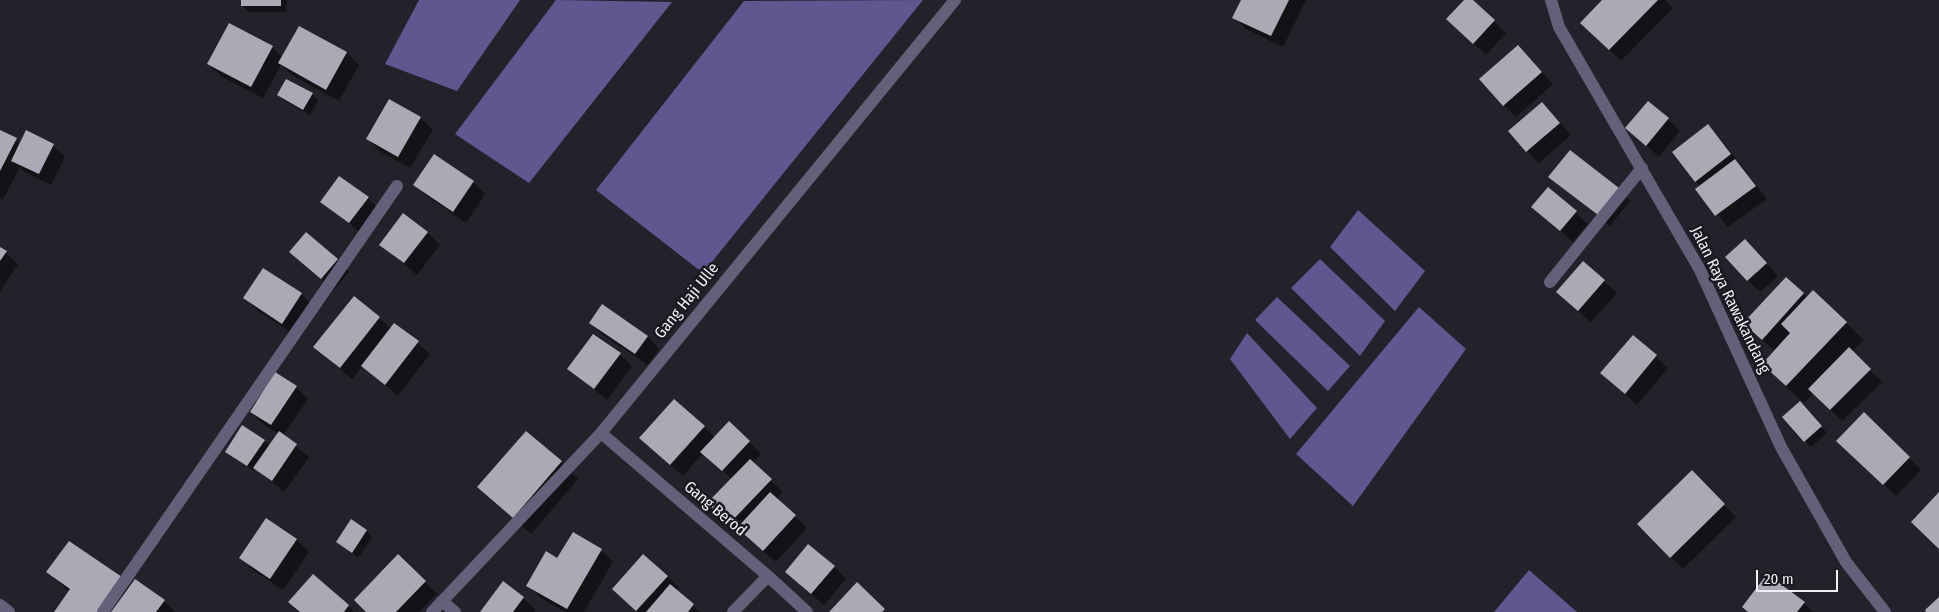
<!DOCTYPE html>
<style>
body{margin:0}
#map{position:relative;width:1939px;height:612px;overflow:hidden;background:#23222b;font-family:"Fira Sans Condensed",sans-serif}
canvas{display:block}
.scale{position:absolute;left:1756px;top:570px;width:82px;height:22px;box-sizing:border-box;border:2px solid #f0eff6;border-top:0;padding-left:6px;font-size:15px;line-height:18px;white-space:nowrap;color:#f0eff6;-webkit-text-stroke:4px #1a1921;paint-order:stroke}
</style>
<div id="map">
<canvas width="1939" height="612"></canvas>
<div class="scale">20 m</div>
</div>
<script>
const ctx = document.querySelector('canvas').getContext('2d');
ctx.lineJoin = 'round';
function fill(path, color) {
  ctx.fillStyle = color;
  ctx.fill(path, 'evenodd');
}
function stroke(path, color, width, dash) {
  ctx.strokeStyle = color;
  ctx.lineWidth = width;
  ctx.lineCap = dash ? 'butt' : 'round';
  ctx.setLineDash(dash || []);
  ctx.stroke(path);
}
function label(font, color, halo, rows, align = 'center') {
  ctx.font = font + ' "Fira Sans Condensed",sans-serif';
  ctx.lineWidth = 5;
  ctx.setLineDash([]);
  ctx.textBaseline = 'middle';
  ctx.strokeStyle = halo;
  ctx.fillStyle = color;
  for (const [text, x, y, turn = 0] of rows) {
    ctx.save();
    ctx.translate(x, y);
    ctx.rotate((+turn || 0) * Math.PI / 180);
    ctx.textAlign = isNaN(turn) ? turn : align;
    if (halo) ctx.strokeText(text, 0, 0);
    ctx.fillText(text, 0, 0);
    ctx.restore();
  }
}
fill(new Path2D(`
 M 419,0 L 520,0 L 457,91 L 385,64 Z
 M 556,0 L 672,2 L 529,183 L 455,134 Z
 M 923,0 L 703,273 L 596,190 L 744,1 Z
 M 1358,210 L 1425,271 L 1395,311 L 1330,247 Z
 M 1320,259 L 1385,321 L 1360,356 L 1291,288 Z
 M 1277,297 L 1350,366 L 1328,391 L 1255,320 Z
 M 1419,307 L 1466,349 L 1353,506 L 1296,454 Z
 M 1247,333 L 1317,408 L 1290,439 L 1230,359 Z
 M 1529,570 L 1577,612 L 1494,612 Z`), '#605791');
fill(new Path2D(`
 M 243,0 L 287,0 L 287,12 L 249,12 L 243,6 Z
 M 1243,0 L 1306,0 L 1283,47 L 1246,29 L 1234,17 Z
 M 1466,0 L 1471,0 L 1506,33 L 1486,55 L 1460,31 Z
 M 1604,0 L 1665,0 L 1673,8 L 1621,61 L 1582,23 Z
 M 300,27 L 347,53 L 359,65 L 339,101 L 292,75 L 281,65 L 263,98 L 221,76 L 208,64 L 272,47 L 283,58 Z
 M 1530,58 L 1553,84 L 1516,117 L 1504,105 Z
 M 312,94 L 318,100 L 310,115 L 285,101 L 279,95 Z
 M 390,100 L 421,118 L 433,130 L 410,168 L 379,151 L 367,138 Z
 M 1554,116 L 1571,135 L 1539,163 L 1527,151 Z
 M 1668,119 L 1680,131 L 1659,157 L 1627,128 Z
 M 1708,126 L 1720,138 L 1767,199 L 1728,227 L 1697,189 L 1701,186 L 1695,181 Z
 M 0,131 L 21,144 L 53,145 L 65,157 L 51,185 L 25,172 L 20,167 L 3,200 L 0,199 Z
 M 434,156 L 473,182 L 485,194 L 466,223 L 427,196 L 415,184 Z
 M 1550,177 L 1618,189 L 1630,201 L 1610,226 Z
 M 1548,189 L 1588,224 L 1573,242 L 1532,207 Z
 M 368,198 L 380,210 L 362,234 L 322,201 Z
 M 403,215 L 428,233 L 440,245 L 417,275 L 381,245 Z
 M 0,248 L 18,264 L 0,291 Z
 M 291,252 L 337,260 L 349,272 L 334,290 Z
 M 1757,253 L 1778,276 L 1760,292 L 1748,280 Z
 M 1583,262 L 1617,293 L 1591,322 L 1570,304 Z
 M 264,270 L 301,294 L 313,306 L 295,335 L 257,310 L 245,298 Z
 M 1786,279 L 1807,298 L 1813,291 L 1864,340 L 1852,352 L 1882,382 L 1842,421 L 1813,393 L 1804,403 L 1780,381 L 1775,351 L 1757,335 Z
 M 379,318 L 391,329 L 395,324 L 430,354 L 398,396 L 363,366 L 352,379 L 315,347 Z
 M 591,323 L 647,336 L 659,349 L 648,365 L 603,335 Z
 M 1634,337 L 1668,368 L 1637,405 L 1602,373 Z
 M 620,354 L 632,366 L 607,400 L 569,369 Z
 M 296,387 L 308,399 L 283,436 L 309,457 L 284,492 L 256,469 L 254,471 L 226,451 L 264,441 L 270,446 L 279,434 L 263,424 L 251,412 Z
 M 1805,409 L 1827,433 L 1811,447 L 1805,441 Z
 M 704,427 L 715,438 L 749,442 L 761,454 L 752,463 L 783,492 L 776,499 L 807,528 L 776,562 L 720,515 L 732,479 L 703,453 L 683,476 L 640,438 Z
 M 1850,453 L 1909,458 L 1921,470 L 1896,496 Z
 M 561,462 L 578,479 L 531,534 L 479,487 Z
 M 1692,472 L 1736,517 L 1683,569 L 1638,524 Z
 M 267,520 L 297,540 L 309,552 L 283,590 L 253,570 L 241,557 Z
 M 366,531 L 372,537 L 358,558 L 337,542 Z
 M 601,550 L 613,562 L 584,612 L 565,612 L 540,597 L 528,585 Z
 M 398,556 L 437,594 L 419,612 L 367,612 Z
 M 834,567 L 846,579 L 824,605 L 786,572 Z
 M 48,572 L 121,578 L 130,587 L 164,601 L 175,612 L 56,612 L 69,592 Z
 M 313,575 L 348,606 L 354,612 L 299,612 L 290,602 Z
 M 667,576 L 679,588 L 676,591 L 700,612 L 638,612 L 613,589 Z
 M 503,583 L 523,598 L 536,610 L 534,612 L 482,612 Z
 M 1804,603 L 1813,612 L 1748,612 Z`), '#0007');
fill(new Path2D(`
 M 241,0 L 281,0 L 281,6 L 241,6 Z
 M 1241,0 L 1289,0 L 1271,36 L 1232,18 Z
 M 1464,0 L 1473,0 L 1495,20 L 1473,44 L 1446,19 Z
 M 1602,0 L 1658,0 L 1609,50 L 1580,23 Z
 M 229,23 L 273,46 L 251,87 L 207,64 Z
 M 299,26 L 347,52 L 326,90 L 278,63 Z
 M 1518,45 L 1542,72 L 1503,106 L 1479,79 Z
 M 286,79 L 313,93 L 303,110 L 277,95 Z
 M 389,99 L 421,117 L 398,157 L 366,139 Z
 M 1648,101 L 1669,118 L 1646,146 L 1625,128 Z
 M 1542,102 L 1560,123 L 1526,152 L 1508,131 Z
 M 1708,124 L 1731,154 L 1695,182 L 1672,152 Z
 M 0,130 L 17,138 L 0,171 Z
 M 26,130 L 54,144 L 39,174 L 11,161 Z
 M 1570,150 L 1619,188 L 1598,215 L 1548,177 Z
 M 434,154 L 474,181 L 453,212 L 413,185 Z
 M 1735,159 L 1756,186 L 1715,216 L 1695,189 Z
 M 339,176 L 369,197 L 349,223 L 320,202 Z
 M 1548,187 L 1577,211 L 1560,231 L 1531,207 Z
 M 403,213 L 428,232 L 404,263 L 379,245 Z
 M 306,232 L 338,259 L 321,279 L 289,252 Z
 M 1745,239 L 1767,263 L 1747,281 L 1725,257 Z
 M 0,247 L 7,251 L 0,261 Z
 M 1583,261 L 1605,280 L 1578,311 L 1556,292 Z
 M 263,268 L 302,293 L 282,324 L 243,298 Z
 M 1786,277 L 1804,293 L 1762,340 L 1743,323 Z
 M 1813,290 L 1847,322 L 1786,386 L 1762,364 L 1790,333 L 1781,324 Z
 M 354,296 L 380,317 L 340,368 L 313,347 Z
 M 602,304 L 648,336 L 635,354 L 589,323 Z
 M 394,323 L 419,341 L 385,385 L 361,366 Z
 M 593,334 L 621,353 L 594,389 L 567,369 Z
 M 1633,335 L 1657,355 L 1625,394 L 1600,373 Z
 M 1849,347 L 1871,369 L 1830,410 L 1808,389 Z
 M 275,372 L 297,386 L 271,425 L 250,412 Z
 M 674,399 L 705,426 L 670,465 L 639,438 Z
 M 1800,401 L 1822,426 L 1804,442 L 1782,417 Z
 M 1864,412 L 1910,457 L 1883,485 L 1836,441 Z
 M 729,421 L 750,441 L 722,471 L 700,452 Z
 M 242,425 L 265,440 L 247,466 L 225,452 Z
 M 279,431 L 297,444 L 272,481 L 253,468 Z
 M 526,431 L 562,461 L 513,518 L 477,487 Z
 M 750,459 L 772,479 L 729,524 L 707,503 Z
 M 1692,470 L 1725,504 L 1670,558 L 1637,524 Z
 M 770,492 L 796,515 L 763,551 L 737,528 Z
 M 1939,492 L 1939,549 L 1911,522 Z
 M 266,518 L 297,539 L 270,579 L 239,558 Z
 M 351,519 L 367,530 L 352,553 L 336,542 Z
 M 573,532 L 602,549 L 567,609 L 526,586 L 546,551 L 557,558 Z
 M 69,541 L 122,577 L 97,612 L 54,612 L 70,589 L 46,572 Z
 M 808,544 L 835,566 L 811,594 L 785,572 Z
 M 398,554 L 426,581 L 396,612 L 366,612 L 354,600 Z
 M 643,554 L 668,576 L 636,611 L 612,589 Z
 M 313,574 L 349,605 L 344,612 L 300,612 L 288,602 Z
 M 1767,574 L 1805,602 L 1797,612 L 1748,612 L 1742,607 Z
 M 135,579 L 165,600 L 156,612 L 111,612 Z
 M 503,581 L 524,597 L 513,612 L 480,612 Z
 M 857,582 L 885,609 L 882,612 L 829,612 Z
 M 670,584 L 694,604 L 688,612 L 646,612 Z
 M 1939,597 L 1939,612 L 1926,612 L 1925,610 Z`), '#aaa9b5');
stroke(new Path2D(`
 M 1551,0 L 1559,27 L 1700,270 L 1781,447 L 1846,562 L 1885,612
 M 1550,282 L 1642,168
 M 601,433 L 768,576 L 807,612
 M 442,601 L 455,612
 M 0,605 L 9,612
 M 103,612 L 397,186
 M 432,612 L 601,433 L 955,0
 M 733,612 L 768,576`), '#63607a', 12);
label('16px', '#f0eff6', '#1a1921', [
 ["Jalan Raya Rawakandang",1730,300,64],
 ["Gang Haji Ulle",687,301,-51],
 ["Gang Berod",715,509,40]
]);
</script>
